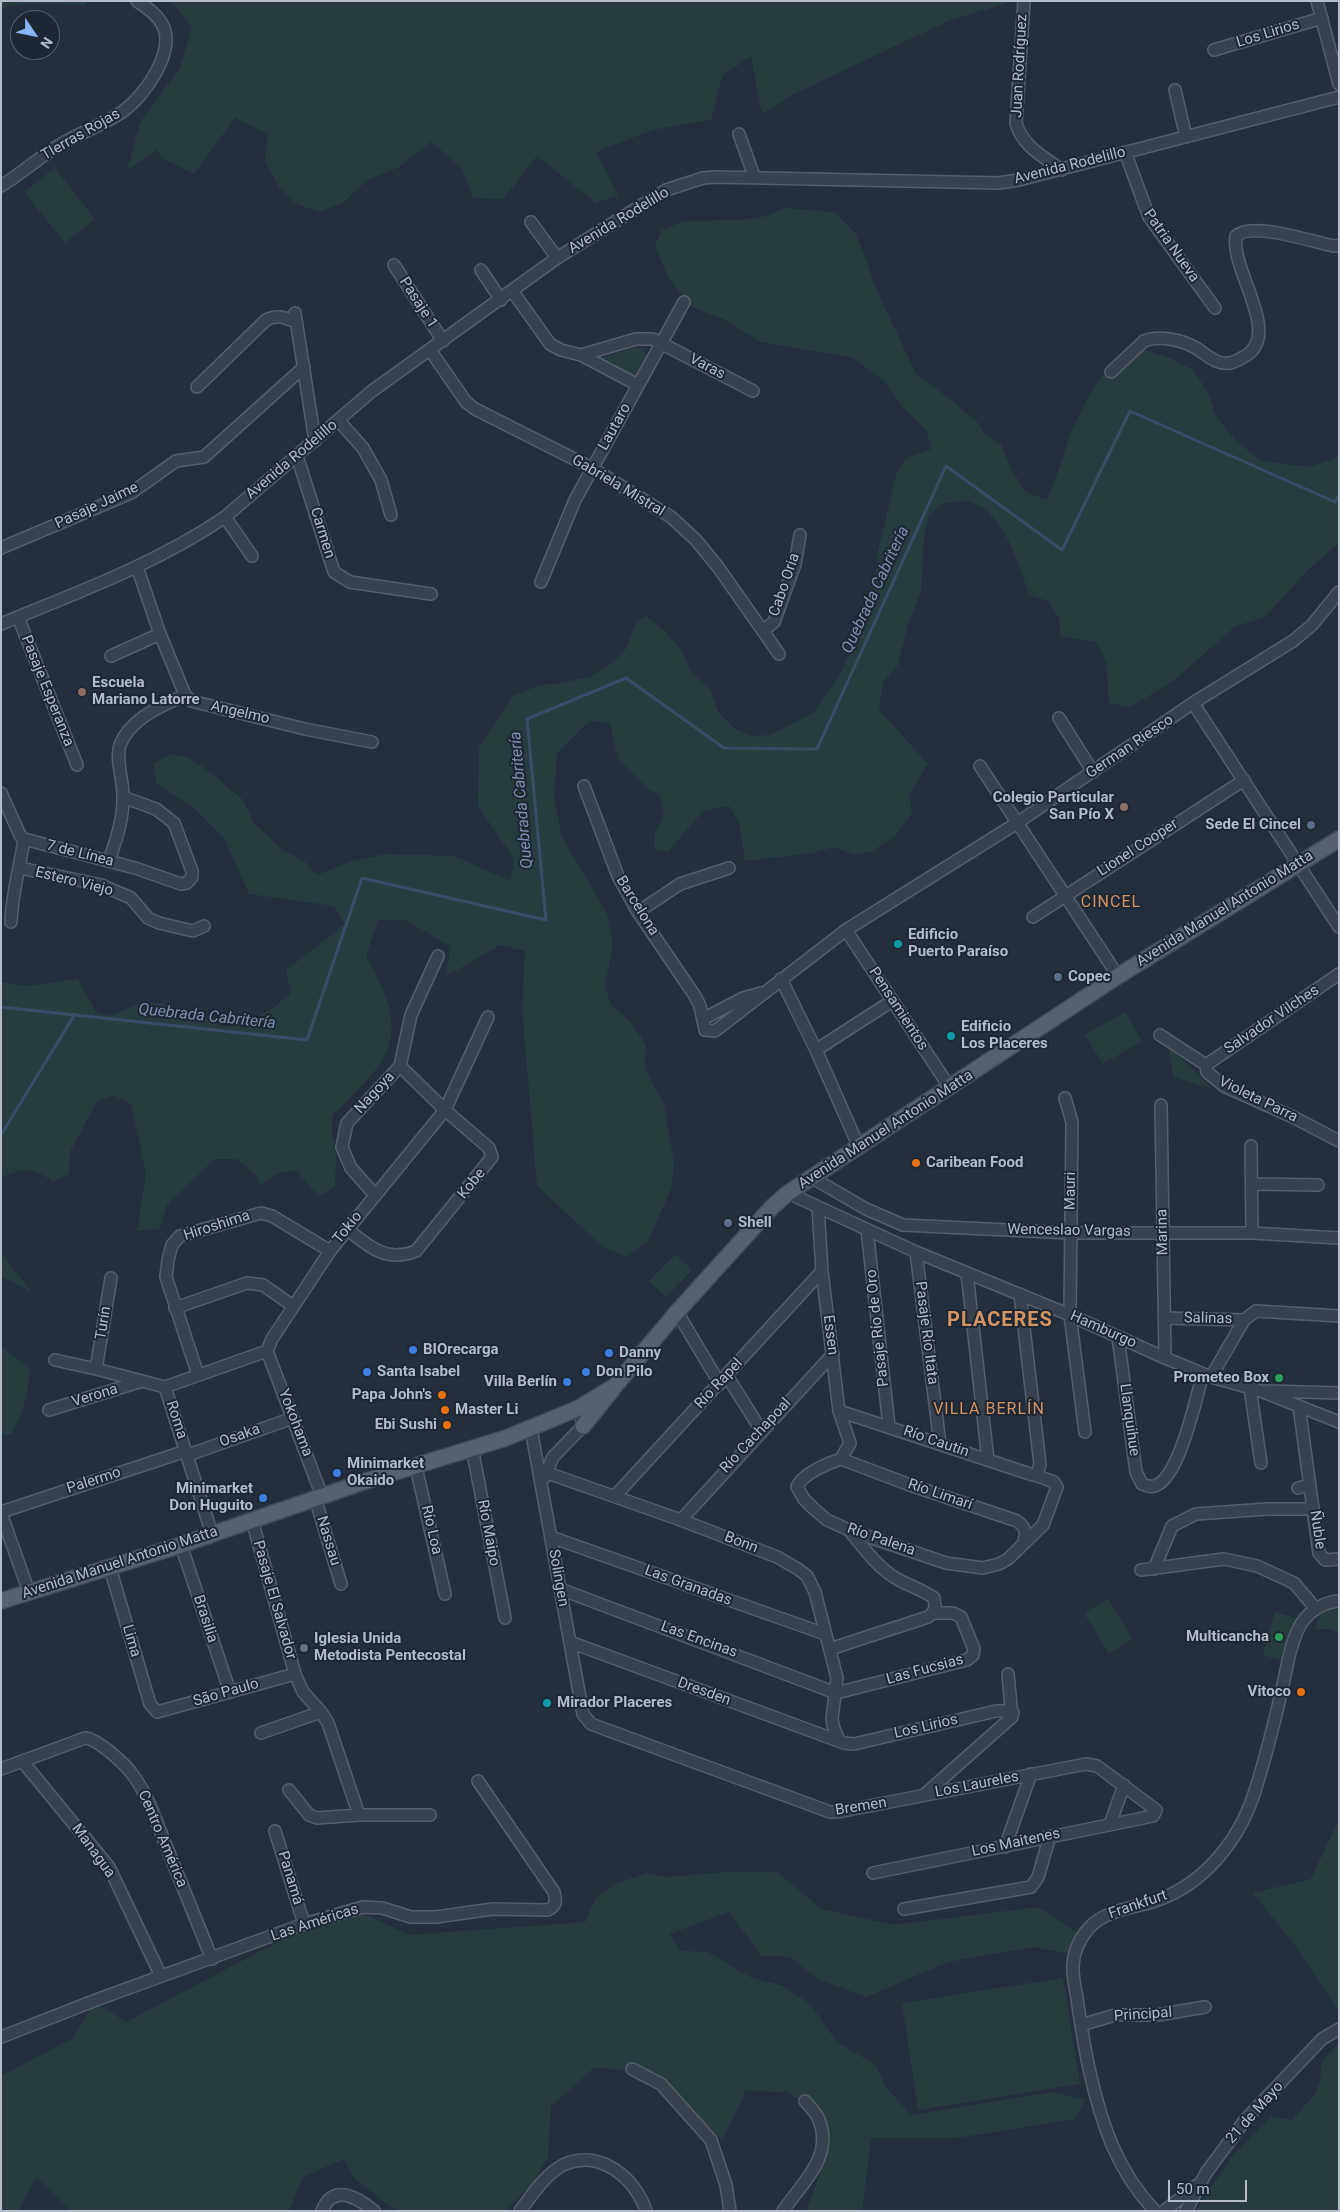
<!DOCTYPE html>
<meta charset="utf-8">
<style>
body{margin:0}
#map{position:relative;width:1340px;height:2212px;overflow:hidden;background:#242f3e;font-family:Roboto,sans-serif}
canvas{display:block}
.frame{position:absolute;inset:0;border:2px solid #b4bcc9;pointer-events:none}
.north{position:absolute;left:10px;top:10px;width:50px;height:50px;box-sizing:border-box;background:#1d2633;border:1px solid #59626f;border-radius:50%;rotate:124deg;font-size:14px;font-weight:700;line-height:20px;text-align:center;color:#b4bcc9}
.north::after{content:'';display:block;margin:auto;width:18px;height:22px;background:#8ab4f8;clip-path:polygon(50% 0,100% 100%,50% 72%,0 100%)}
.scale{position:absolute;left:1168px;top:2180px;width:79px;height:22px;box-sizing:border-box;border:2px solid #b4bcc9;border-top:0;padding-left:6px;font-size:15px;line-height:18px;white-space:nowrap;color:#b4bcc9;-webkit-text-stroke:4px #1d2633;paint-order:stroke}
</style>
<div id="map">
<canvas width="1340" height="2212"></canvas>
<div class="frame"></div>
<div class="north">N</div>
<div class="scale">50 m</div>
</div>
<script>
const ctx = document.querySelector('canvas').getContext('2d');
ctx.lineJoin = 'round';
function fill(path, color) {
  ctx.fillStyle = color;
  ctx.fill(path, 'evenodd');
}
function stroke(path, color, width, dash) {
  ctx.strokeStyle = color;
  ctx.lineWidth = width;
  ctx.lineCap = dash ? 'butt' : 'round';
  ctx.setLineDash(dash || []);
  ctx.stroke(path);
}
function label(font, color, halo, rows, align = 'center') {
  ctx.font = font + ' Roboto,sans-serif';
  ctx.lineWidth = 4;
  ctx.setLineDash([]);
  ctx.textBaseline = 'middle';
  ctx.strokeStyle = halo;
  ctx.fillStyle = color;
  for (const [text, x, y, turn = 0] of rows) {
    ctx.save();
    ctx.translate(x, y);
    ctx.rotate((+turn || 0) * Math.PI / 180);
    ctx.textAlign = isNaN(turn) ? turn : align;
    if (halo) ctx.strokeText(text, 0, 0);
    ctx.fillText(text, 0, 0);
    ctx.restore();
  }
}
fill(new Path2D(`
 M 1,1 L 85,1 L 87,5 L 29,3 L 1,8 Z
 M 168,1 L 1006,1 L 1005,4 L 950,20 L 792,95 L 762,114 L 751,56 L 722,76 L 711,120 L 652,130 L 596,152 L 618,195 L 596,203 L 537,156 L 503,199 L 473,198 L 462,168 L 431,142 L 399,167 L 367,180 L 343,203 L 319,212 L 297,204 L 278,186 L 265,161 L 268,134 L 235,118 L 194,174 L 162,158 L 157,150 L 127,170 L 141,121 L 180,68 L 192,27 L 175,6 Z
 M 55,168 L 95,219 L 65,243 L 24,192 Z
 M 786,208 L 835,212 L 855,233 L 866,259 L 874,284 L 916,374 L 949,398 L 979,424 L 984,433 L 1002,446 L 1011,469 L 1026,492 L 1047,500 L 1062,461 L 1070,434 L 1093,388 L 1115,358 L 1143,350 L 1170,358 L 1193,370 L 1208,392 L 1215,415 L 1236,441 L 1262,461 L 1309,467 L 1339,457 L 1339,543 L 1309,569 L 1265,617 L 1236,626 L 1173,681 L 1139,702 L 1129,707 L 1109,703 L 1106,661 L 1096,642 L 1060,636 L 1059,618 L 1048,601 L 1029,595 C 1020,567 1004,511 970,502 C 963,500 951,503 943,503 L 928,516 L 924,540 L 921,591 L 909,621 L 898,665 L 883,682 L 879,710 L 928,764 L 909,795 L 912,814 L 894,837 L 871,852 L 854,855 L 833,847 L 813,853 L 745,861 L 739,822 L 729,806 L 703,811 L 668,852 L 654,849 L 655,834 L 664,813 L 659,795 L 649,790 L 618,759 L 610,723 L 589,721 L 557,754 L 554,795 L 561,835 L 607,914 L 613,945 L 605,984 L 610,1004 L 630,1021 L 646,1045 L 645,1068 L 664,1105 L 674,1164 L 671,1188 L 648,1242 L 626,1257 L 603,1247 L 537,1186 L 522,1009 L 525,951 L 500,945 L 447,976 L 450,946 L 405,920 L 378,920 L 366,956 C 381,982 401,1020 387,1051 C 377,1074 349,1098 332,1116 L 332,1133 L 336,1155 L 335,1187 L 318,1196 L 297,1171 L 281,1172 L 261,1185 L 256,1175 L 236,1159 L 215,1159 L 167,1205 L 160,1229 L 137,1231 L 146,1174 L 131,1105 L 114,1095 L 97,1101 L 70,1152 L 69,1174 L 53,1182 C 36,1168 21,1167 1,1178 L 1,982 L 26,986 L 78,979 L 96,1012 L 110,1016 L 137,1004 L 161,1003 L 225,1027 L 249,1022 L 273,1008 L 291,993 L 286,970 L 345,924 L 334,906 L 249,894 L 225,840 L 196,810 L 157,784 L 153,764 L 171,754 L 189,758 L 211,773 L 243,800 L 254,823 L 284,851 L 304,861 L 317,875 L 349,862 L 385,854 L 454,856 L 511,881 L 514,859 L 478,806 L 479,748 L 512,697 L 539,685 L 555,684 L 590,677 L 613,662 L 625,650 L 637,621 L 646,616 L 665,631 L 682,651 L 691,673 L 710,688 L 718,712 L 734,728 L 751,736 L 771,735 L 813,713 L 835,682 L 843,668 L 874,594 L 878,551 L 897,472 L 907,458 L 931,449 L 927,431 L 902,406 L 884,381 L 853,358 L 761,342 L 723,319 L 692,307 L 668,277 L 655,246 L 661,231 L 683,221 L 744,220 L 766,216 Z
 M 635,347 L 644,349 L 646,354 L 635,377 L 598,359 Z
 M 1125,1012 L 1142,1041 L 1103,1064 L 1085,1035 Z
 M 1168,1046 L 1213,1089 L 1173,1077 Z
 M 1,1253 L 32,1292 L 1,1276 Z
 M 675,1254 L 692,1270 L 666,1297 L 649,1281 Z
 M 1,1346 L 30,1369 C 28,1392 24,1414 11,1434 L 1,1435 Z
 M 1108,1599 L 1133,1639 L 1109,1654 L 1084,1613 Z
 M 1339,1604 L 1339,1633 L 1331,1629 L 1315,1629 C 1317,1617 1326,1606 1339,1604 Z
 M 1275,1612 L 1296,1618 L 1283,1661 L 1263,1655 Z
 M 1339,1819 L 1339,2012 L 1297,1948 L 1253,1893 L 1311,1879 Z
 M 727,1872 L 777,1872 L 822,1909 L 894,1925 L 1039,1907 L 1081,1935 L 1070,1954 L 1034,1947 L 948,1962 L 866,1997 L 818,1979 L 790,1957 L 762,1956 L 729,1912 L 669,1934 L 680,1951 L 708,1952 L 750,1977 L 783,1986 L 810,2004 L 837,2042 L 876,2065 L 886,2087 L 911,2115 L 1053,2092 L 1085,2100 L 1075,2119 L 956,2138 L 871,2138 L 862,2211 L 806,2211 L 825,2160 L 814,2110 L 787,2092 L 746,2091 L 722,2140 L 665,2083 L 630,2070 L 594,2068 L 551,2106 L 548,2157 L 530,2187 L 504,2211 L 399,2211 L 390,2207 L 354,2178 L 344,2159 L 303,2177 L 289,2211 L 72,2211 L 36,2177 L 18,2211 L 1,2211 L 1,2076 L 73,2038 L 95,2002 L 126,2022 L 295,1933 L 363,1913 L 409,1935 L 585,1922 L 595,1899 L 615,1884 L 647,1873 L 665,1877 Z
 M 1063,1978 L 1080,2084 L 918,2110 L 902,2003 Z
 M 1339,2043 L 1339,2211 L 1195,2211 L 1232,2156 L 1272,2116 L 1292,2120 L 1315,2094 L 1320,2081 L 1322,2061 Z`), '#263c3f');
stroke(new Path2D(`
 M 1,1007 L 307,1040 L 362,878 L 546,920 L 527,719 L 626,678 L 724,748 L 817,749 L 946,466 L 1062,550 L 1130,411 L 1335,502 L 1339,495
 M 1,1135 L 75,1014`), '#394c67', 3);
const minor = new Path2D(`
 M 1024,1 L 1016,123 C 1022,146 1044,157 1062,170
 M 1317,1 L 1339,84
 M 1214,50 L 1322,18
 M 1175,90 L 1186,137
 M 739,134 L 754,176
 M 1125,152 L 1149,217 L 1215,308
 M 1,186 C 21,174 38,158 58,146 C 78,133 102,126 122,112 C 144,97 177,51 162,24 C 157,14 146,7 137,1
 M 531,222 L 557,258
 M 394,265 L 443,341
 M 481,270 L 501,300
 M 513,292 L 550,344 L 561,350 L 581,355 L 638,385
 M 295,313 L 315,441
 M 430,350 L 466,402 L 475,409 L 592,468 L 671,517 L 696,540 L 718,567 L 779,654
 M 581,355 L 636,339 L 653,339 L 753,391
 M 1111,372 L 1144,341 C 1160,335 1182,340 1196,348 C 1207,355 1216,365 1230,363 C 1236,362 1242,358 1247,355 C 1281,332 1230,269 1236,236 C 1252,221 1312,242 1334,246 L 1339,245
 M 197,387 L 266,320 C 277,314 285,318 296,322
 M 339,421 L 363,448 L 381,480 L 391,515
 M 297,456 L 334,572 L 350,582 L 431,594
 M 225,517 L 252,556
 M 1,548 L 131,493 L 176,461 L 204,457 L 304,367
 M 137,567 L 160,634 L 185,695 L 191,701 L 305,729 L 372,742
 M 541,582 L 575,500 L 684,302
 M 18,617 L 77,765
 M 1,624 C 78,592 156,564 225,517 L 372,391 L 557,258 L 666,190 L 703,178 L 716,177 L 998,183 L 1019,180 L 1339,97
 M 763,631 L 774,622 L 795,564 L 800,535
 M 111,656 L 160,634
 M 1193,703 L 1339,927
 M 1059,718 L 1093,772
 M 980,766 L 1118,976
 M 584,786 L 618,876 L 638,912 L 695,996 L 700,1006 L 705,1030 L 715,1031 L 846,930 L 1017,823 L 1193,703 L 1293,641 L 1312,625 L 1339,592
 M 1,793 L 20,835 L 24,839 L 135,868 L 181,884 L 187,883 L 192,877 L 192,871 L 174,823 L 156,809 L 123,797
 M 109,861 C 116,840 123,821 123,798 C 124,782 115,760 120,745 C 130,718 162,706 185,695
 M 20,868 L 101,885 L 131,898 L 148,918 L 159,923 L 193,931 L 204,926
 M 638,912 L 680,884 L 729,868
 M 1033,917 L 1244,780
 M 11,922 C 12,893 20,867 24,839
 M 846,930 L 950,1088
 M 781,979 L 816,1050 L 859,1147
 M 703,1019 L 743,998 L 761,993
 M 1160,1035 L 1206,1065 L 1207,1072 L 1224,1086 L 1293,1117 L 1339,1141
 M 816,1050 L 892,1001
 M 1206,1065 L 1339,974
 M 1065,1098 L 1072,1122 L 1070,1315 L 1085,1432
 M 1161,1105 L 1165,1358
 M 1251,1146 L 1252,1233
 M 811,1177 L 866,1209 L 903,1225 L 1070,1233 L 1252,1233 L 1339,1238
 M 1252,1184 L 1318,1185
 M 788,1193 L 916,1252 L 1070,1315 L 1165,1358 L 1211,1377 L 1258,1390 L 1339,1422
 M 375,1195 L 351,1168 L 342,1147 L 347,1123 L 400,1066 L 411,1015 L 438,956
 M 818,1207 L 822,1271 L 839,1411 L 850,1443 L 841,1459
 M 347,1229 C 368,1246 386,1263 416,1251 L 492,1157 L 489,1148 L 445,1110 L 400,1066
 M 867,1230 L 889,1426
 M 916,1252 L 940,1444
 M 967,1273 L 988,1460
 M 175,1308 L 247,1283 L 263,1285 L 293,1306
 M 677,1312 L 720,1384
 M 1164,1318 L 1244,1320 L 1256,1311 L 1339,1316
 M 1118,1337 L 1136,1472 L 1142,1484 C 1147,1486 1152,1488 1157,1485 C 1180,1474 1196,1398 1203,1374
 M 267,1351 L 322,1496
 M 55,1360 L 96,1369 L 165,1387
 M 96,1369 L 111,1278
 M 198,1375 L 166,1277 L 168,1260 L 172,1245 L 180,1236 L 261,1213 L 272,1216 L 330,1251
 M 727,1376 L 761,1430
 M 1211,1377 L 1244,1320
 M 165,1387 L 267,1351 L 272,1339 L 330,1251 L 445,1110 L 488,1017
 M 165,1387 L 212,1534
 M 1250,1388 L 1261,1463
 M 1267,1391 L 1339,1393
 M 1299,1406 L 1319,1553 L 1325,1560 L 1339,1559
 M 49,1410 L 142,1381
 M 839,1411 L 1033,1475 L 1037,1474 L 1040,1464 L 1020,1294
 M 531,1429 L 583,1714 L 591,1724 L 830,1812 L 838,1812 L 1086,1764 L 1097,1766 L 1156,1810 L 1153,1816 L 873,1873
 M 472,1448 L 505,1618
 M 188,1455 L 293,1418
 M 841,1459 C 828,1463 802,1474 797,1487 L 804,1499 L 814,1509 L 827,1520 L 849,1530 L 946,1563 L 983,1568 L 999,1564 L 1008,1559 L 1043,1525 L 1057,1487 L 1054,1482 L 1035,1475
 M 841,1459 L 910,1485 L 1017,1521 C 1025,1527 1027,1532 1024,1541
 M 416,1467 L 445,1594
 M 539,1470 L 681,1520 L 777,1557 L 798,1569 L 807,1576 L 815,1592 L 837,1678 L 832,1719 L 834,1729 L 839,1740
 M 544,1478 L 553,1457 L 583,1426 L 579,1408
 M 1298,1488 L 1310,1485
 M 615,1496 L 822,1271
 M 315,1498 L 341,1584
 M 1,1512 L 186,1451
 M 1,1513 L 29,1592
 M 252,1520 L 295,1674 L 303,1692 L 321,1712 L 328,1723 L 359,1815
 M 681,1520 L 833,1354
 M 849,1530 C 864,1548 878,1569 899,1580 C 910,1586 923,1590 934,1598 L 935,1607 L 933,1613
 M 551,1537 L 825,1634
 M 181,1545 L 230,1692
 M 110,1568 L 150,1704 L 157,1712 L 295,1674
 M 1154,1569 L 1172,1526 L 1196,1514 L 1268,1509 L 1313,1509
 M 1141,1570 L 1224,1559 L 1257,1566 L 1294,1583 L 1316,1609
 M 560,1589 L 836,1693 L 967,1660 L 973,1655 L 974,1649 L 961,1617 L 953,1613 L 933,1613
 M 570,1642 L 844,1743 L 854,1744 L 996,1711 L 1007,1711 L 1013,1713
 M 830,1649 L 928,1617 L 933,1613
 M 261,1733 L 321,1712
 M 23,1762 L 109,1867 L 161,1976
 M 1,1769 L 85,1738 C 98,1739 125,1764 133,1775 C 149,1797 157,1824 167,1848 C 182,1885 197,1922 212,1959
 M 289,1790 L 309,1815 L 317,1818 L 359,1815 L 430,1815
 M 924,1795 L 1012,1717 L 1008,1674
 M 1110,1824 L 1124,1785
 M 275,1831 L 304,1924
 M 1005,1847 L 1031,1774
 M 904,1909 L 1031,1887 L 1038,1877 L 1050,1836
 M 1081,2025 L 1115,2015 L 1157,2015 L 1205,2007
 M 1,2037 L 96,2000 L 304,1924 L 363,1907 L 382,1908 L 411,1917 L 436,1917 L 493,1909 L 548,1910 C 557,1905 556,1901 554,1892 L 478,1781
 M 632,2069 L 661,2084 L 711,2140 L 726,2185 L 730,2211
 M 322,2211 C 333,2183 357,2197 374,2211
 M 520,2211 C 532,2195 546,2173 565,2164 C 601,2149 636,2179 646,2211
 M 783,2211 C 801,2184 834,2157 819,2120 C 817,2114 810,2107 805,2101
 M 1155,2211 C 1136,2191 1123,2170 1112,2145 C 1094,2101 1085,2053 1078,2006 C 1077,1993 1072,1978 1073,1965 C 1074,1951 1080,1938 1089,1928 C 1105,1910 1133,1908 1155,1901 C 1203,1885 1238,1842 1254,1794 C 1265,1760 1274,1724 1282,1689 C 1287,1668 1290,1643 1301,1624 C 1309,1611 1324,1602 1339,1601
 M 1164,2211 L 1197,2185
 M 1186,2211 L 1206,2173 L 1245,2120 L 1322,2039 L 1339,2029`);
const major = new Path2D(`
 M 583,1426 L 612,1390
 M 1,1601 L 181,1545 L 363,1482 L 506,1438 L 579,1408 L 615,1386 L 677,1312 L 772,1207 L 788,1193 L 1118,976 L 1339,839`);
stroke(minor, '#565f6c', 14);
stroke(major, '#414a57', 18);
stroke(minor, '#38414e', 11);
stroke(major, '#56606e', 15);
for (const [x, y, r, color] of [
 [82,692,5,"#8d6e63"],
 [1124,807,5,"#8d6e63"],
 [1311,825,5,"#5c6f8a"],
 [898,944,5,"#0f9aa8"],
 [1058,977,5,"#5c6f8a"],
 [951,1036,5,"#0f9aa8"],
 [916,1163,5,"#e8710a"],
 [728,1223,5,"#5c6f8a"],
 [413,1350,5,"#3f7fe0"],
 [609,1353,5,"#3f7fe0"],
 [367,1372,5,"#3f7fe0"],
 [586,1372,5,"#3f7fe0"],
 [1279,1378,5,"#2e9e5b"],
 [567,1382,5,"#3f7fe0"],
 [442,1395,5,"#e8710a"],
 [445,1410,5,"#e8710a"],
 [447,1425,5,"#e8710a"],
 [337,1473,5,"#3f7fe0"],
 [263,1498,5,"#3f7fe0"],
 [1279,1637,5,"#2e9e5b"],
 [304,1648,5,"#6b7280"],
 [1301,1692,5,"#e8710a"],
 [547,1703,5,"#0f9aa8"]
]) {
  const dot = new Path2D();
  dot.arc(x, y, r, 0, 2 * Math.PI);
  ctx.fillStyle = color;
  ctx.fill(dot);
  stroke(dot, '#1d2633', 2);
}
label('15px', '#b4bcc9', '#1d2633', [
 ["Los Lirios",1268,34,-17],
 ["Juan Rodríguez",1020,66,-87],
 ["TIerras Rojas",81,135,-30],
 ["Avenida Rodelillo",1070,166,-14],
 ["Avenida Rodelillo",619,221,-31],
 ["Patria Nueva",1171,246,55],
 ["Pasaje 1",418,303,57],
 ["Varas",707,367,28],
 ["Lautaro",615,427,-61],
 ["Avenida Rodelillo",292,460,-40],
 ["Gabriela Mistral",618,486,31],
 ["Pasaje Jaime",97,506,-25],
 ["Carmen",322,533,73],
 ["Cabo Oria",785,585,-71],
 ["Pasaje Esperanza",47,691,68],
 ["Angelmo",240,713,13],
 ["German Riesco",1130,747,-34],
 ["Lionel Cooper",1138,848,-33],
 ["7 de Línea",80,854,14],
 ["Estero Viejo",74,882,14],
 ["Barcelona",637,906,58],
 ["Avenida Manuel Antonio Matta",1225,909,-32],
 ["Pensamientos",898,1009,57],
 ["Salvador Vilches",1272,1020,-34],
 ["Nagoya",375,1093,-47],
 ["Violeta Parra",1258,1100,26],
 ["Avenida Manuel Antonio Matta",886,1130,-33],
 ["Kobe",472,1184,-51],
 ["Mauri",1071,1191,-89],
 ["Hiroshima",217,1226,-18],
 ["Tokio",348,1228,-51],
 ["Wenceslao Vargas",1069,1231,1],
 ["Marina",1163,1232,-91],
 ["Salinas",1208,1319,1],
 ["Turín",104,1323,-81],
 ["Pasaje Río de Oro",878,1328,-96],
 ["Hamburgo",1103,1330,24],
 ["Pasaje Río Itata",926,1333,83],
 ["Essen",830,1335,83],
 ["Río Rapel",719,1384,-47],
 ["Verona",95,1396,-17],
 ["Roma",176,1420,72],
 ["Llanquihue",1129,1420,82],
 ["Yokohama",295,1423,69],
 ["Osaka",240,1436,-20],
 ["Río Cachapoal",756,1436,-47],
 ["Río Cautin",936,1442,19],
 ["Palermo",94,1481,-18],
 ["Río Limarí",940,1495,19],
 ["Río Loa",431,1530,77],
 ["Ñuble",1317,1530,81],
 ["Río Maipo",488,1533,79],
 ["Río Palena",881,1540,19],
 ["Nassau",328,1541,73],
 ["Bonn",741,1543,21],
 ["Avenida Manuel Antonio Matta",120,1563,-18],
 ["Solingen",558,1578,80],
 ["Las Granadas",688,1586,20],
 ["Pasaje El Salvador",274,1600,74],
 ["Brasilia",205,1619,72],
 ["Las Encinas",699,1640,20],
 ["Lima",131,1641,74],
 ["Las Fucsias",925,1670,-15],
 ["Dresden",704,1692,20],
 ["São Paulo",226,1693,-16],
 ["Los Lirios",926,1727,-13],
 ["Los Laureles",977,1785,-11],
 ["Bremen",861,1807,-9],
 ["Centro América",162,1839,67],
 ["Los Maitenes",1016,1843,-12],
 ["Managua",93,1851,54],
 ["Panamá",290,1878,73],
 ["Frankfurt",1138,1905,-19],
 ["Las Américas",315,1923,-18],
 ["Principal",1143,2015,-4],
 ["21 de Mayo",1255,2113,-48]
]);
label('bold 15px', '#b4bcc9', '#1d2633', [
 ["Escuela",92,683],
 ["Mariano Latorre",92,700],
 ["Colegio Particular",1114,798,"right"],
 ["San Pío X",1114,815,"right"],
 ["Sede El Cincel",1301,825,"right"],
 ["Edificio",908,935],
 ["Puerto Paraíso",908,952],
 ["Copec",1068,977],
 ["Edificio",961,1027],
 ["Los Placeres",961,1044],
 ["Caribean Food",926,1163],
 ["Shell",738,1223],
 ["BIOrecarga",423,1350],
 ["Danny",619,1353],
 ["Santa Isabel",377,1372],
 ["Don Pilo",596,1372],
 ["Prometeo Box",1269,1378,"right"],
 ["Villa Berlín",557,1382,"right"],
 ["Papa John's",432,1395,"right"],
 ["Master Li",455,1410],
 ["Ebi Sushi",437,1425,"right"],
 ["Minimarket",347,1464],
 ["Okaido",347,1481],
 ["Minimarket",253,1489,"right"],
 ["Don Huguito",253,1506,"right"],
 ["Multicancha",1269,1637,"right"],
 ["Iglesia Unida",314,1639],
 ["Metodista Pentecostal",314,1656],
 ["Vitoco",1291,1692,"right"],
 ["Mirador Placeres",557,1703]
], 'left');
label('italic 16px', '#7c92b1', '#1d2633', [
 ["Quebrada Cabritería",876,590,-65],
 ["Quebrada Cabritería",522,800,-95],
 ["Quebrada Cabritería",207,1017,6]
]);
ctx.letterSpacing = '1px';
label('16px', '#d59563', '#1d2633', [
 ["CINCEL",1111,903],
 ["VILLA BERLÍN",989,1410]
]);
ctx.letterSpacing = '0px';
ctx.letterSpacing = '1px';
label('bold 20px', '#d59563', '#1d2633', [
 ["PLACERES",1000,1321]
]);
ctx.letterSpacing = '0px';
</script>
